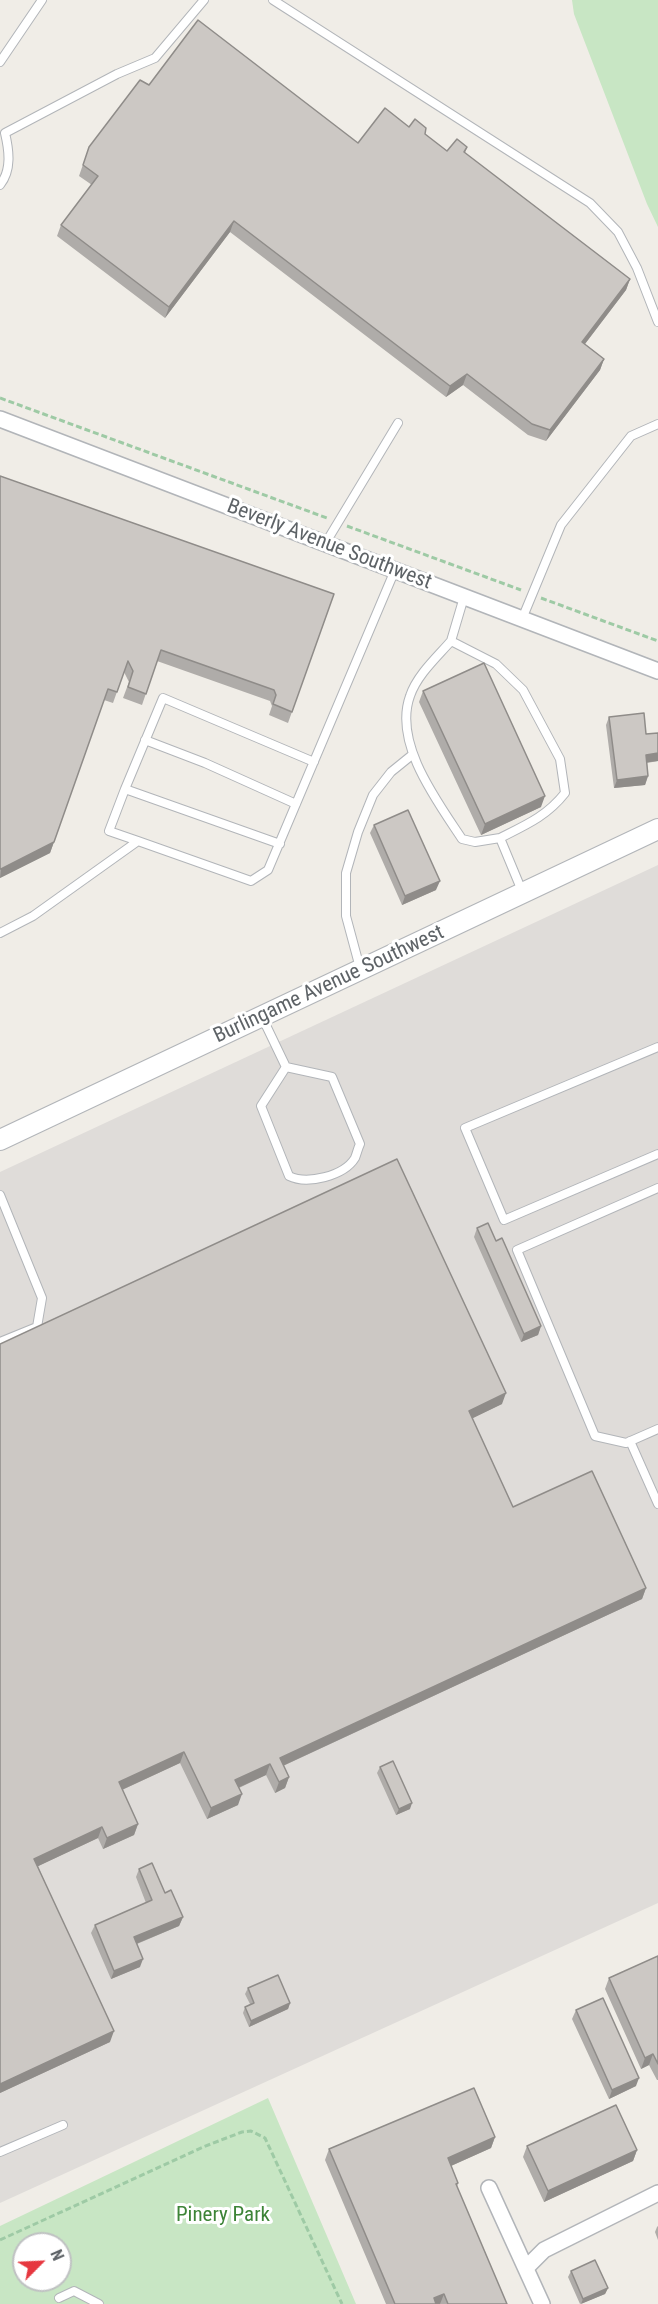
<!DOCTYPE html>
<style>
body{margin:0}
#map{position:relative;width:658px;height:2304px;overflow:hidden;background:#f0ede7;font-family:"Roboto Condensed",sans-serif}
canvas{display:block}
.north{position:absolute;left:12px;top:2232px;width:60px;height:60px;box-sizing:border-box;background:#fff;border:2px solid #bfc1c2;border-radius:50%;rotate:66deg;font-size:16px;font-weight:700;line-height:24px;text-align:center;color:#5e6367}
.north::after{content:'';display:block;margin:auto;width:21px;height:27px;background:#e6373f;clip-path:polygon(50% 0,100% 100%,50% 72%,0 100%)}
</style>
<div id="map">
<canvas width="658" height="2304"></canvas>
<div class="north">N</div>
</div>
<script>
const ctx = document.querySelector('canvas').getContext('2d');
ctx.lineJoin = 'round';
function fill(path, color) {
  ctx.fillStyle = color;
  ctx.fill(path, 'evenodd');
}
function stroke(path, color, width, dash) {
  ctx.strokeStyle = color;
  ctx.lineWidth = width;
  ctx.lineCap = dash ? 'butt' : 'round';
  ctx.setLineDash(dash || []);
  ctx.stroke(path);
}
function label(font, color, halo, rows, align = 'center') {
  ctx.font = font + ' "Roboto Condensed",sans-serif';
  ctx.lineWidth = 6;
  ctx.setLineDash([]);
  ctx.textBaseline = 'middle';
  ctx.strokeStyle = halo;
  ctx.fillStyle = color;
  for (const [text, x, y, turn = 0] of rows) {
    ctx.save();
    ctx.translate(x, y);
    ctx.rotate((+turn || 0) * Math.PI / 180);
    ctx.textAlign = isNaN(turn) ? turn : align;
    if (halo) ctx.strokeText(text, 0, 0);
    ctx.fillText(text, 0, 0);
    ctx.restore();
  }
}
fill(new Path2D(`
 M 658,865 L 658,1903 L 0,2203 L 0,1172 Z`), '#dfdcd9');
fill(new Path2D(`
 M 572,0 L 658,0 L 658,227 L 647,204 L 574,14 Z
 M 268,2098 L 356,2304 L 0,2304 L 0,2226 ZM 24,2244 L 60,2244 L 60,2280 L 24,2280 Z`), '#c8e6c4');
const service = new Path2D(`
 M 273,0 L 590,203 L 618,232 L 637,268 L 658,322
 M 0,62 L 42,0
 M 0,185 C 12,170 9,150 5,133 L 117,74 L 155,58 L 204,0
 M 325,544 L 398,423
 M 464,597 L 451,641 L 496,664 L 523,690 L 560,759 L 565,793 C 547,816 526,825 500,838 L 522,891
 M 522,619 L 561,525 L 631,436 L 658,424
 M 451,641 C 437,657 417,675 410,696 C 393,743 437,801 462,839 L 475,842 L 500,838
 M 145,740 L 205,763 L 296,804
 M 125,789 L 109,831 L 138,841
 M 280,844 L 125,789 L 163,698 L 314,762
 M 0,933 L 33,916 L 138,841 L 251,881 L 268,870 L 395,570
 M 360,968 L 346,916 L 346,873 L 358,832 L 373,795 L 391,772 L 412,755
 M 262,1017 L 286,1067 L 261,1106 L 289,1176 C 307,1185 344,1176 355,1158 C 357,1153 358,1148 360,1144 L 332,1077 L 286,1067
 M 658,1047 L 465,1128 L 504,1220 L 658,1154
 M 658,1188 L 517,1250 L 595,1436 L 626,1443 L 658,1429
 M 0,1195 L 42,1298 L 37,1327 L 0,1342
 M 630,1441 L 658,1504
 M 0,2152 L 63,2125
 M 59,2298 L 74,2291 L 99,2304`);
const minor = new Path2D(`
 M 0,419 L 658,671
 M 489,2188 L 542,2304
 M 526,2268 L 544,2250 L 658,2193`);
const tertiary = new Path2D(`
 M 0,1140 L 658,829`);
stroke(service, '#b2b5b9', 10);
stroke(minor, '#b2b5b9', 18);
stroke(tertiary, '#b2b5b9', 22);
stroke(new Path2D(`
 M 0,398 L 327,518
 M 347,526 L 521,590
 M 541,598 L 658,641
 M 0,2240 L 203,2147 L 242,2132 L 251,2131 L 265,2138 L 342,2304`), '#9ecaa5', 3, [6, 3]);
stroke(service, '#fff', 8);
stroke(minor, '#fff', 15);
stroke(tertiary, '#fff', 20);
fill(new Path2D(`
 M 149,85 L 358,143 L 409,127 L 425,134 L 447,151 L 467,147 L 465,153 L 630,279 L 626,290 L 585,344 L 604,359 L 600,370 L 546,441 L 528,435 L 463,385 L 446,397 L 230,232 L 165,318 L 57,236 L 61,225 L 92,185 L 79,176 L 89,147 Z
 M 0,476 L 334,594 L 288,723 L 269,715 L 272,706 L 270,701 L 157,661 L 142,705 L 123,698 L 129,682 L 124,672 L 113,703 L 104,700 L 50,853 L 0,878 Z
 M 423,691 L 541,807 L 481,835 L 419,702 Z
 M 609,717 L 646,734 L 658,733 L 658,761 L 647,763 L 648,776 L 645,785 L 614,788 L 606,725 Z
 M 374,825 L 436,890 L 402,905 L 370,833 Z
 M 477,1228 L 496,1241 L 541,1326 L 538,1335 L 521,1342 L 474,1237 Z
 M 0,1344 L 502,1404 L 472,1418 L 513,1507 L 646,1588 L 642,1599 L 283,1766 L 289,1777 L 285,1788 L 275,1793 L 266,1775 L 239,1788 L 238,1805 L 207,1819 L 180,1763 L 122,1790 L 138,1824 L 134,1835 L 103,1849 L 98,1838 L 38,1866 L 110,2042 L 0,2093 Z
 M 380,1767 L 410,1809 L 396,1815 L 377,1773 Z
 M 139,1869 L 165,1893 L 183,1917 L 179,1926 L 137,1944 L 140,1967 L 111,1979 L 91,1933 L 95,1925 L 146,1903 L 136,1877 Z
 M 658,1956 L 658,2080 L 657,2080 L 649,2065 L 641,2069 L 605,1989 L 609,1978 Z
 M 248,1988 L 290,2003 L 288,2009 L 249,2027 L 243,2013 L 245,2007 L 250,2004 L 245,1994 Z
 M 576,2010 L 636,2086 L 609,2099 L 572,2019 Z
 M 495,2137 L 491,2148 L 451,2166 L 458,2183 L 457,2187 L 507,2304 L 386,2304 L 325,2160 L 329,2149 Z
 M 527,2146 L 637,2150 L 633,2161 L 544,2202 L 523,2157 Z
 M 658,2226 L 658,2240 L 655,2232 L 657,2227 Z
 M 571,2271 L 608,2288 L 605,2294 L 580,2304 L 568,2277 Z`), '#afaca9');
fill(new Path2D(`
 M 234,221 L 230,232 L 165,318 L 169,307 Z
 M 630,279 L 626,290 L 578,353 L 582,342 Z
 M 604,359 L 600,370 L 546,441 L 550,430 Z
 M 467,374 L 463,385 L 446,397 L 450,386 Z
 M 658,753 L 658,761 L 642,763 L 646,755 Z
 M 648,776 L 645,785 L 614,788 L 617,780 Z
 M 545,796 L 541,807 L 481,835 L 485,824 Z
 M 54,842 L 50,853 L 0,878 L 1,869 Z
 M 440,881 L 436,890 L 402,905 L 405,896 Z
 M 541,1326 L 538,1335 L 521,1342 L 524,1334 Z
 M 506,1393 L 502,1404 L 465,1422 L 469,1411 Z
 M 646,1588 L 642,1599 L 276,1769 L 280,1758 Z
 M 184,1752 L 180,1763 L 115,1793 L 119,1782 Z
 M 270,1764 L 266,1775 L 231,1791 L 235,1780 Z
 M 289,1777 L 285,1788 L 275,1793 L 279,1782 Z
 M 242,1794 L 238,1805 L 207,1819 L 211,1808 Z
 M 412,1803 L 410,1809 L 396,1815 L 399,1809 Z
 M 138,1824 L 134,1835 L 103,1849 L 107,1838 Z
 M 102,1827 L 98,1838 L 30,1870 L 34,1859 Z
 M 183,1917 L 179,1926 L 131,1946 L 134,1937 Z
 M 143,1959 L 140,1967 L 111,1979 L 114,1971 Z
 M 290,2003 L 288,2009 L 249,2027 L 251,2021 Z
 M 114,2031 L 110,2042 L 0,2093 L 0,2084 Z
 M 653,2054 L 649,2065 L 641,2069 L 645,2058 Z
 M 639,2078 L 636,2086 L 609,2099 L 612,2090 Z
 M 495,2137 L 491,2148 L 444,2169 L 448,2158 Z
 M 637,2150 L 633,2161 L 544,2202 L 548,2191 Z
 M 608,2288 L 605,2294 L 581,2304 L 583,2299 Z
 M 444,2294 L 440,2304 L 431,2304 L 434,2298 Z`), '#8f8c89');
const building = new Path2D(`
 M 198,20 L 358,143 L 385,108 L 409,127 L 415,119 L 426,128 L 425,134 L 447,151 L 457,139 L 467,147 L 464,152 L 630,279 L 582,342 L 604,359 L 550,430 L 532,424 L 467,374 L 450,386 L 234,221 L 169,307 L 61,225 L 98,176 L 83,165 L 89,147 L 140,80 L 149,85 Z
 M 0,476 L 334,594 L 292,712 L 273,704 L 276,695 L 274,690 L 161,650 L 146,694 L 128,687 L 133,671 L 128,661 L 117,692 L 108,689 L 54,842 L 1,869 L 0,869 Z
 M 484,663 L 545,796 L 485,824 L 423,691 Z
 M 644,713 L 646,734 L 658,733 L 658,753 L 646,755 L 648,776 L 617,780 L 609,717 Z
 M 408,810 L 440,881 L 405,896 L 374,825 Z
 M 397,1159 L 506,1393 L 469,1411 L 513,1507 L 592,1471 L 646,1588 L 280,1758 L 289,1777 L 279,1782 L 270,1764 L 235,1780 L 242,1794 L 211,1808 L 184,1752 L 119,1782 L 138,1824 L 107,1838 L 102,1827 L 34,1859 L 114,2031 L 0,2084 L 0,1344 Z
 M 488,1223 L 496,1241 L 502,1238 L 541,1326 L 524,1334 L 477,1228 Z
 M 393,1761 L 412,1803 L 399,1809 L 380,1767 Z
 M 152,1863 L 165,1893 L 171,1890 L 183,1917 L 134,1937 L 143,1959 L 114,1971 L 95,1925 L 152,1900 L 139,1869 Z
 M 658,1956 L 658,2064 L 653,2054 L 645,2058 L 609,1978 Z
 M 278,1975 L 290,2003 L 251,2021 L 245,2007 L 254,2003 L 248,1988 Z
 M 603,1998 L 639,2078 L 612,2090 L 576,2010 Z
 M 474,2088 L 495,2137 L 448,2158 L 458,2183 L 456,2184 L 507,2304 L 448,2304 L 444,2294 L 434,2298 L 436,2304 L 395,2304 L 329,2149 Z
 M 616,2105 L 637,2150 L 548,2191 L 527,2146 Z
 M 595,2260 L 608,2288 L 583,2299 L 571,2271 Z`);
fill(building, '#ccc8c4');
stroke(building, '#8f8c89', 1.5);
label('21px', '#5e6367', '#fff', [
 ["Beverly Avenue Southwest",329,545,21],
 ["Burlingame Avenue Southwest",329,985,-25]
]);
label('21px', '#3d8437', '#fff', [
 ["Pinery Park",223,2216]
]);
</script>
